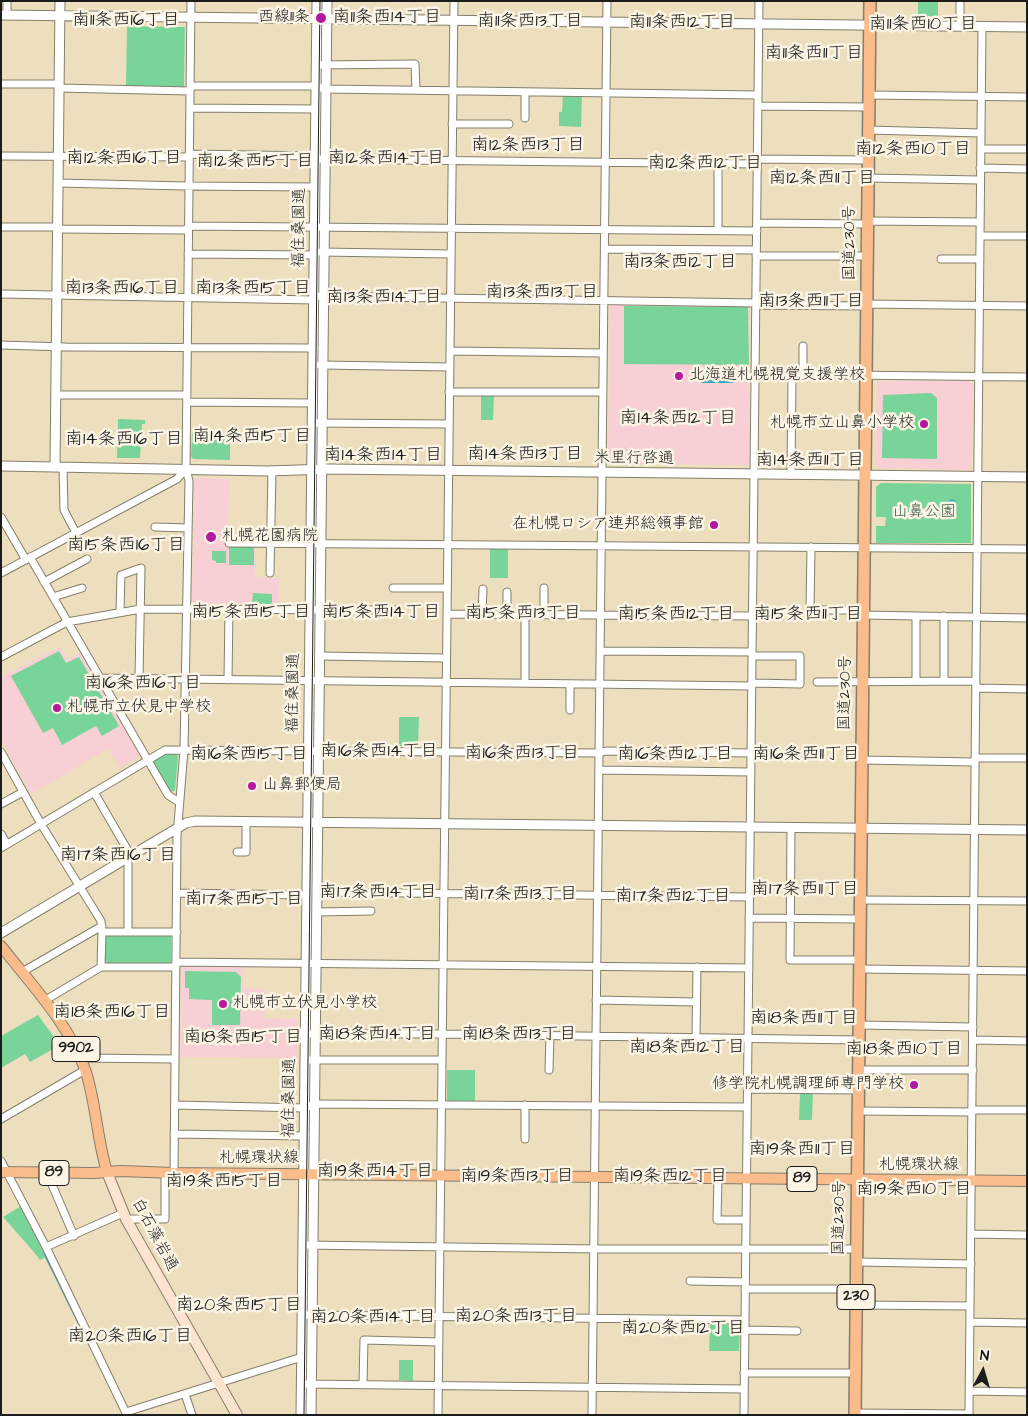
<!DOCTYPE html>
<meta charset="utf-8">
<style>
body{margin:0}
#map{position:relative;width:1028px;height:1416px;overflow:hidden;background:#eddfbd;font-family:"Architects Daughter",sans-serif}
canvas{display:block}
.frame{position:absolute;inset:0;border:2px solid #1c1c1c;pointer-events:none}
.north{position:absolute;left:958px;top:1346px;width:50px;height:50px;-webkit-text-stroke:4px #fcf5e5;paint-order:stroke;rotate:6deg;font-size:14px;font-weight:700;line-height:20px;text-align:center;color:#1c1c1c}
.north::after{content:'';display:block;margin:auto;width:18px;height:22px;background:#1c1c1c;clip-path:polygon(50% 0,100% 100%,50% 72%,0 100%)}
</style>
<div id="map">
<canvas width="1028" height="1416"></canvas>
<div class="frame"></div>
<div class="north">N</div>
</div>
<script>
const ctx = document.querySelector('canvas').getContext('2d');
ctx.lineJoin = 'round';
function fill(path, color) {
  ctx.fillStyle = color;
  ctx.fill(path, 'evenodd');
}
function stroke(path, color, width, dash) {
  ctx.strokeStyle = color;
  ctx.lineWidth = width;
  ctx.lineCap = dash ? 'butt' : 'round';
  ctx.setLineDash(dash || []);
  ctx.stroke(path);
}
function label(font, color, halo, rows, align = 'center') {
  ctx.font = font + ' "Architects Daughter","Klee One",sans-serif';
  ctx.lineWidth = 5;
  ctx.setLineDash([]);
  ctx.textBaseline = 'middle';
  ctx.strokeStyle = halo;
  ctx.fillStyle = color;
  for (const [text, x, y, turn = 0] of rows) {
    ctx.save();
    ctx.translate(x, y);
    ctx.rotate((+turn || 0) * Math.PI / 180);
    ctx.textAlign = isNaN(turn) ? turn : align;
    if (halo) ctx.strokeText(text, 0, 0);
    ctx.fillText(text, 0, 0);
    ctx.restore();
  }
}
fill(new Path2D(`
 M 610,305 L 749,307 L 749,465 L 608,463 Z
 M 877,381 L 971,381 L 973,383 L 972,464 L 967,470 L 878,468 L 875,466 Z
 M 198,478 L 229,479 L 228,544 L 255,545 L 255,577 L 279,578 L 279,604 L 195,603 L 192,600 L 194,480 Z
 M 60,647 L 68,660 L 80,653 L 140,756 L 120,768 L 108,749 L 31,794 L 1,740 L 1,677 Z
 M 182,966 L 244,967 L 243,988 L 266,989 L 266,1018 L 298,1019 L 298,1058 L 180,1057 Z`), '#f7cfd4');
fill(new Path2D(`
 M 918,1 L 938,1 L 938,16 L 918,16 Z
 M 127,26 L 185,27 L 184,87 L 126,86 Z
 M 563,94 L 582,94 L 581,127 L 559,126 L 559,112 L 562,112 Z
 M 624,306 L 748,307 L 749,365 L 624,364 Z
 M 931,393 L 937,398 L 937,459 L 882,458 L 883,395 Z
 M 481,396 L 494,396 L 493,420 L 481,420 Z
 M 118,419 L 145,420 L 145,424 L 142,424 L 140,458 L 117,458 Z
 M 192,433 L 230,433 L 230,460 L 193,459 L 191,456 Z
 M 881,483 L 971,484 L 971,543 L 876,543 L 876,526 L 885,526 L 886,517 L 876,517 L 876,487 Z
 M 229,546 L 254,547 L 254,565 L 229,565 Z
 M 490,549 L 508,549 L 508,578 L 490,578 Z
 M 212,551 L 226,551 L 226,563 L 216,563 L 216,561 L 212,560 Z
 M 253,593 L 272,594 L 272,604 L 252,604 Z
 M 59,651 L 66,663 L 79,657 L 119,726 L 102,736 L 96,726 L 62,745 L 53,728 L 43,733 L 11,676 Z
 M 399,717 L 419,717 L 418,746 L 399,746 Z
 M 165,753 L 176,754 L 178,756 L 175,791 L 170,792 L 154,763 L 154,760 Z
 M 107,935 L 171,936 L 171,962 L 169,964 L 107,963 L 105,961 L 105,937 Z
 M 185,971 L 236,972 L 241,977 L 240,1025 L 212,1025 L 212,1000 L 189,999 L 189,988 L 185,988 Z
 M 38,1015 L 60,1045 L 30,1062 L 25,1054 L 1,1068 L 1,1036 Z
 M 447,1070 L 475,1070 L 475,1101 L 447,1101 Z
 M 800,1093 L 813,1093 L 812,1120 L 799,1120 Z
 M 21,1206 L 47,1256 L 40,1260 L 33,1251 L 3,1217 Z
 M 710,1324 L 737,1325 L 740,1328 L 739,1351 L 709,1351 Z
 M 399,1360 L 413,1360 L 413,1381 L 399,1380 Z`), '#79d49a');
fill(new Path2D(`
 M 701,368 L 734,368 L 734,383 L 701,383 Z
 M 952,499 L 956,501 L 955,506 L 949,508 L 940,519 L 938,514 L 940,507 Z`), '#3da9bd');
stroke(new Path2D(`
 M 45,1255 L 85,1336`), '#3da9bd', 2);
const minor = new Path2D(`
 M 7,15 L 7,1
 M 960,26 L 960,1
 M 316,65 L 415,64 L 416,90
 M 1,84 L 59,84
 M 190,86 L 312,86 L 326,89 L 758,95
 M 59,88 L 190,91
 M 868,95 L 1027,97
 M 758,106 L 868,107
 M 190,108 L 316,109
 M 525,118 L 525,92
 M 452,124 L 509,124
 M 868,130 L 981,133
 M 981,149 L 1027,149
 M 189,154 L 316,156
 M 1,156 L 189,157
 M 316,159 L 757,164
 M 758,159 L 867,160
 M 718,164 L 718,230
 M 980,168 L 1027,169
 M 867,178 L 980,180
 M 58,183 L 185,186 L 315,187
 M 867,221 L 980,222
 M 757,223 L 867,224
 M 1,227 L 57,227
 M 57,229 L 184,230 L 192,226 L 757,231
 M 980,236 L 1027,236
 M 605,249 L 756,250
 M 321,252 L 451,254
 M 188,254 L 315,255
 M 756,256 L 867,256
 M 941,259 L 980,259
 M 1,294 L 314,300
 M 314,296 L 756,303
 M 866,304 L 1027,306
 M 756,305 L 866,306
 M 1,345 L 65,347 L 314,348
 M 803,346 L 803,375
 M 450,351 L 603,353
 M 320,365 L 450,367
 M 755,374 L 1027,377
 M 449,392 L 603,392
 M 56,395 L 187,395
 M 187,402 L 313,403
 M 313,423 L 449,424
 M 63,467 L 64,510 L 76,533
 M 791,475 L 792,375
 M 1,517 L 26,560
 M 155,527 L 188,528
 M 229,543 L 1027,549
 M 811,547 L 810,610 L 863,610
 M 30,557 L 168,795 L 179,802
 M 1,573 L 177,479 L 186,469
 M 270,573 L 272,470
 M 44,582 L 87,559
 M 393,588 L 447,588
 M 544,588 L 544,614
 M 53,597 L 82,588
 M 120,612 L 121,575 L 141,568 L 139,678
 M 447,614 L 753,616
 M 482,614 L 483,589
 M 507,614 L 507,592
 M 525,614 L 525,683
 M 863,615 L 1027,618
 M 944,616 L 944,681
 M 600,651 L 752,652
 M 319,656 L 446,658
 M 1,657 L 67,622 L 141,609 L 396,610
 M 100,678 L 752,686
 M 228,680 L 229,609
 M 916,681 L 916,616
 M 817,682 L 976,681
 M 752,683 L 800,684 L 800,656 L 752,656
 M 570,684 L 570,710
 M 976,688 L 1027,689
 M 1,752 L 41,824 L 101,921 L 102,932 L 101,967
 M 975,758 L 1027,758
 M 861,760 L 975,762
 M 599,770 L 751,772
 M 94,792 L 131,856
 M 1,804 L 23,792
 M 791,827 L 790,960 L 860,960
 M 1,834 L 7,844
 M 1,848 L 165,750 L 599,753 L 606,751 L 751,753
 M 237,852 L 246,852 L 246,821
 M 317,892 L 749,897
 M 177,893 L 307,895
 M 859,900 L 1027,901
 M 317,912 L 371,911
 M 749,918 L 859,919
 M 102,932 L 177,932
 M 128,932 L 128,857
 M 176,962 L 749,968
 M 860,969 L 1027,971
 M 22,972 L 102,926
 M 596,1000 L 696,1002
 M 44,1001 L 101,967 L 176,967
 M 859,1025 L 973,1027
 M 311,1034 L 442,1034 L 858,1040
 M 696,1038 L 697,967
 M 973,1040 L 1027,1041
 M 81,1058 L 175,1059
 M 305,1060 L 442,1060
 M 549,1070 L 550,1036
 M 858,1070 L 973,1070
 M 748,1089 L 858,1090
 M 175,1105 L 305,1108 L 314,1104 L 747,1107
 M 972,1110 L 1027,1110
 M 858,1111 L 972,1112
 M 1,1119 L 85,1070
 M 174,1134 L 305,1136
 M 525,1139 L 525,1105
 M 1,1161 L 46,1247 L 127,1415
 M 47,1173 L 74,1236
 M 174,1173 L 177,836 L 184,750 L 189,481 L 186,469 L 191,1
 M 718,1178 L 717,1220 L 746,1220
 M 126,1219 L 165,1219 L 165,1173
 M 971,1234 L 1027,1235
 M 303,1245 L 598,1249 L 856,1249
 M 46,1247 L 123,1213
 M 856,1262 L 971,1264
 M 690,1281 L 745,1282
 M 745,1289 L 856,1289
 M 856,1305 L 970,1306
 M 302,1315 L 745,1320
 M 970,1322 L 1027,1323
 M 745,1330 L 797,1331
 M 744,1373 L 855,1373
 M 302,1384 L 744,1389
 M 363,1384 L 364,1340 L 439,1342
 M 970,1391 L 1027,1392
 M 185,1394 L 192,1415
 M 126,1412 L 302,1357
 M 855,1413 L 969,1414
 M 438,1415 L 454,1
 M 592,1415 L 607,1
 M 744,1415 L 759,1
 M 969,1415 L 982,26`);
const tertiary = new Path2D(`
 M 1,15 L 1027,27
 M 1,466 L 268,471 L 328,469 L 1027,477
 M 55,467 L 60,1
 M 1,933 L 186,823 L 195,821 L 1027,830
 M 301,1415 L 317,1
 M 311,1415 L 327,1`);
const secondary = new Path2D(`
 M 107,1172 L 126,1219 L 237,1415`);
const primary = new Path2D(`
 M 1,946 C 31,984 70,1025 86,1072 C 96,1104 97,1139 107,1172
 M 1,1172 L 93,1173 L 121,1171 L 174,1173 L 1027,1181`);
const trunk = new Path2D(`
 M 855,1415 L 870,1`);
stroke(minor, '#847e6c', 9);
stroke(tertiary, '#847e6c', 11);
stroke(secondary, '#847e6c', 12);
stroke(primary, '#847e6c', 12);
stroke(trunk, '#847e6c', 14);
stroke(minor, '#fff', 7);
stroke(tertiary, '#fff', 9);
stroke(secondary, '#fde4d1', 10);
stroke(primary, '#fabc8b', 10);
stroke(trunk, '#fabc8b', 11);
stroke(new Path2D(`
 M 304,1415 L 320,1`), '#1c1c1c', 1);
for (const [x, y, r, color] of [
 [321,18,6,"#b5179e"],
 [679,376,5,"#b5179e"],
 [924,424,5,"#b5179e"],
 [714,525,5,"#b5179e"],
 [211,537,6,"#b5179e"],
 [57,708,5,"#b5179e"],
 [252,786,5,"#b5179e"],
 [223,1004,5,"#b5179e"],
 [914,1085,5,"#b5179e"]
]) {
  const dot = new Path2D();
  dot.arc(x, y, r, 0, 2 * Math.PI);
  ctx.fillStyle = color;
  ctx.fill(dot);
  stroke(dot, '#fcf5e5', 2);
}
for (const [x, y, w] of [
 [76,1049,48],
 [54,1173,30],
 [802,1179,30],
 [856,1297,38]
]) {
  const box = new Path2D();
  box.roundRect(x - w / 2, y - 12.5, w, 25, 4);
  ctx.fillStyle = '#fcf5e5';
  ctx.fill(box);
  stroke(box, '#1c1c1c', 1);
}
label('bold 15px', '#1c1c1c', null, [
 ["9902",76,1049],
 ["89",54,1173],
 ["89",802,1179],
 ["230",856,1297]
]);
label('16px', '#1c1c1c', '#fcf5e5', [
 ["西線11条",310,18,"right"],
 ["北海道札幌視覚支援学校",689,376],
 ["札幌市立山鼻小学校",914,424,"right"],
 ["在札幌ロシア連邦総領事館",704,525,"right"],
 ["札幌花園病院",222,537],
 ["札幌市立伏見中学校",67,708],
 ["山鼻郵便局",262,786],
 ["札幌市立伏見小学校",233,1004],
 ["修学院札幌調理師専門学校",904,1085,"right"]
], 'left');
label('16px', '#1c1c1c', '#fcf5e5', [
 ["福住桑園通",300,228,-89],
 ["国道230号",851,243,-90],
 ["米里行啓通",634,459,1],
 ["福住桑園通",294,693,-89],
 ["国道230号",846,693,-89],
 ["福住桑園通",290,1098,-89],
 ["札幌環状線",259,1159],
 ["札幌環状線",919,1166],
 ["国道230号",840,1218,-89],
 ["白石藻岩通",154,1235,62]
]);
label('16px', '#3d5c48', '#fcf5e5', [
 ["山鼻公園",924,513]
]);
label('18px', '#1c1c1c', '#fcf5e5', [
 ["南11条西14丁目",387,18],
 ["南11条西16丁目",126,21],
 ["南11条西13丁目",530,22],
 ["南11条西12丁目",682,23],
 ["南11条西10丁目",923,25],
 ["南11条西11丁目",814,54],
 ["南12条西13丁目",528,146],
 ["南12条西10丁目",913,150],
 ["南12条西16丁目",124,159],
 ["南12条西14丁目",386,159],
 ["南12条西15丁目",255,162],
 ["南12条西12丁目",705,164],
 ["南12条西11丁目",822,179],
 ["南13条西12丁目",680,263],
 ["南13条西16丁目",122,289],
 ["南13条西15丁目",253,289],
 ["南13条西13丁目",542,293],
 ["南13条西14丁目",384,298],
 ["南13条西11丁目",811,302],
 ["南14条西12丁目",678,419],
 ["南14条西15丁目",252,437],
 ["南14条西16丁目",124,440],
 ["南14条西13丁目",525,455],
 ["南14条西14丁目",383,456],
 ["南14条西11丁目",810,461],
 ["南15条西16丁目",126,546],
 ["南15条西15丁目",251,613],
 ["南15条西14丁目",381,613],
 ["南15条西13丁目",523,614],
 ["南15条西12丁目",676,615],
 ["南15条西11丁目",808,615],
 ["南16条西16丁目",143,684],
 ["南16条西14丁目",379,752],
 ["南16条西13丁目",522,754],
 ["南16条西15丁目",249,755],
 ["南16条西12丁目",675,755],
 ["南16条西11丁目",806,755],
 ["南17条西16丁目",118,856],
 ["南17条西11丁目",805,890],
 ["南17条西14丁目",378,893],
 ["南17条西13丁目",520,895],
 ["南17条西12丁目",673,897],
 ["南17条西15丁目",244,900],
 ["南18条西16丁目",112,1013],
 ["南18条西11丁目",804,1019],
 ["南18条西14丁目",377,1035],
 ["南18条西13丁目",519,1035],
 ["南18条西15丁目",243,1038],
 ["南18条西12丁目",687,1048],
 ["南18条西10丁目",904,1050],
 ["南19条西11丁目",802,1150],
 ["南19条西14丁目",375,1172],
 ["南19条西13丁目",517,1177],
 ["南19条西12丁目",670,1177],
 ["南19条西15丁目",224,1182],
 ["南19条西10丁目",914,1190],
 ["南20条西15丁目",239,1306],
 ["南20条西13丁目",516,1317],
 ["南20条西14丁目",373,1318],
 ["南20条西12丁目",683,1329],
 ["南20条西16丁目",130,1337]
]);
</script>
